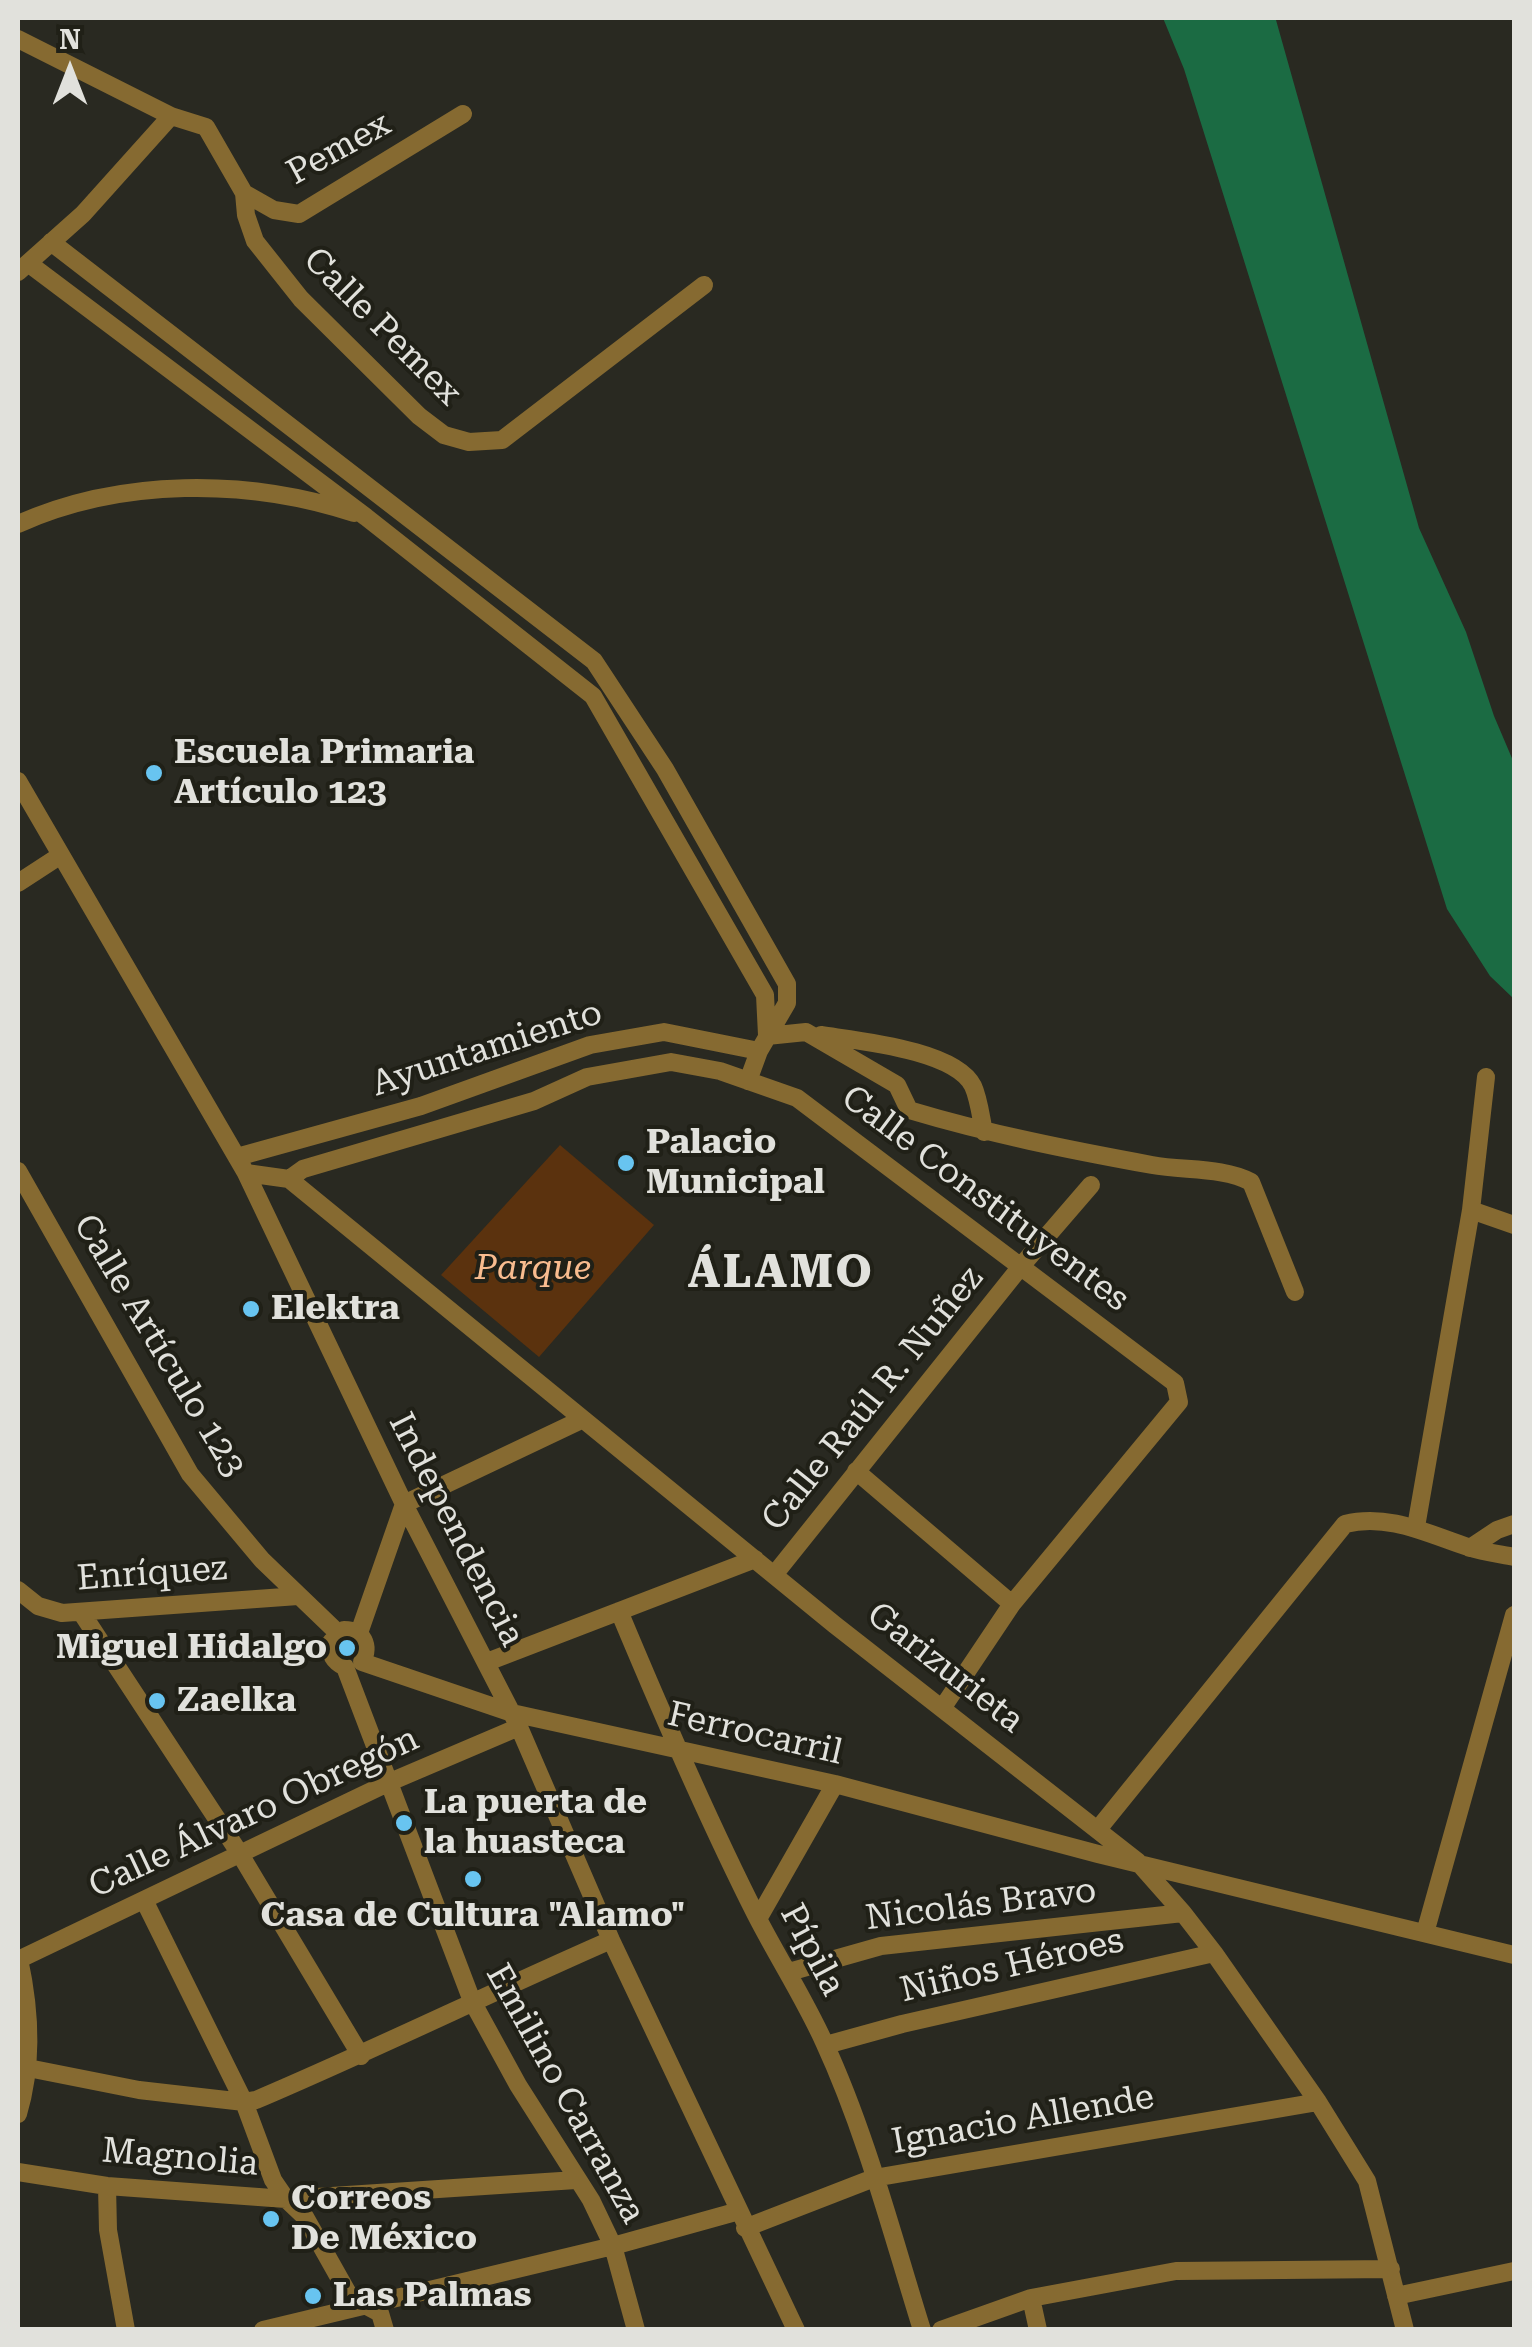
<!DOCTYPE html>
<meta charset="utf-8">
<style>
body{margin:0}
#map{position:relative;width:1532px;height:2347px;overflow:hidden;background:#292921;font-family:"Roboto Serif",serif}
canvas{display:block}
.frame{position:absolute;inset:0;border:20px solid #e1e1dc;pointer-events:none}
.north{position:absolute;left:20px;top:20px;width:100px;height:100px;-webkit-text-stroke:8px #202017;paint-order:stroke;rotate:0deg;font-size:28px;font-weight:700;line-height:40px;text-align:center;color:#e1e1dc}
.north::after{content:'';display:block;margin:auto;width:35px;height:45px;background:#e1e1dc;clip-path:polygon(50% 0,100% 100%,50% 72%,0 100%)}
</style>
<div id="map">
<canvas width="1532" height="2347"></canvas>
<div class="frame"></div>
<div class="north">N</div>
</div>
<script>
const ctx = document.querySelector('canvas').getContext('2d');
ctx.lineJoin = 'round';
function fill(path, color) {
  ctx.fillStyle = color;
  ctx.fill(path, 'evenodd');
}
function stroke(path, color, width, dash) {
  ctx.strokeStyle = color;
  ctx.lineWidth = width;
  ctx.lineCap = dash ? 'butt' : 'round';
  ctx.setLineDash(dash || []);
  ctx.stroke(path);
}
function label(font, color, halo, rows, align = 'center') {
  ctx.font = font + ' "Roboto Serif",serif';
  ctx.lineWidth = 8;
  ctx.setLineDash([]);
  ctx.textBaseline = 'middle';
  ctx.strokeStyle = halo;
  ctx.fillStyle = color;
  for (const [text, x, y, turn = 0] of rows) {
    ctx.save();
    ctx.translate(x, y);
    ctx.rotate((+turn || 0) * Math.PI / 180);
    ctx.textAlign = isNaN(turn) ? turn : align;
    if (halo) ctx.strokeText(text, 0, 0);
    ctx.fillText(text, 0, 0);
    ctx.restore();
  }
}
fill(new Path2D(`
 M 560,1145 L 654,1225 L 539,1357 L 441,1275 Z`), '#5b320e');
fill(new Path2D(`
 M 1163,18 L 1276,20 L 1419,528 L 1466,632 L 1494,716 L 1514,763 L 1514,999 L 1490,976 L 1447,909 L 1184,69 Z`), '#1b6b43');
stroke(new Path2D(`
 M 18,39 L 171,116 L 206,127 L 244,193 L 246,215 L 255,241 L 301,299 L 419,416 L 444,435 L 469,442 L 502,440 L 704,285
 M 244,193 L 274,210 L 299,214 L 463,114
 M 51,242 L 594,661 L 665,769 L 787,984 L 787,1003 L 759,1051 L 748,1081
 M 28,263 L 366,517 L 593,696 L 765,995 L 767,1035
 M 18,272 L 83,214 L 171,116
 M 18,524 C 121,478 247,478 354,513
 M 18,781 L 246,1173 L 404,1504 L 519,1727 L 611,1940 L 796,2330
 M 18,883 L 61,855
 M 821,1035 C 859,1041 955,1050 973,1086 C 979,1099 981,1118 984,1132
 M 767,1036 L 806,1032 L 897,1085 L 909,1110 C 989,1134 1070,1150 1152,1165 C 1184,1171 1223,1167 1251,1182 L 1295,1292
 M 237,1157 L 421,1106 L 590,1045 L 664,1032 L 759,1051
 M 18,1171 L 190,1474 L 262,1560 L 338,1633
 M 246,1173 L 289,1179 L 303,1169 L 534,1101 L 587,1077 L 671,1062 L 720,1071 L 797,1098 L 1175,1383 L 1179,1402 L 1012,1604 L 943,1707
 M 289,1179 L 835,1625 L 1137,1861 L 1183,1913 L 1214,1953 L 1318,2102 L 1367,2181 L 1405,2330
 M 1471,1210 L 1514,1225
 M 856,1471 L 1012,1604
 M 1416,1527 L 1471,1210 L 1486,1077
 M 1470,1548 L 1497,1530 L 1514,1524
 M 774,1575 L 1022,1265 L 1091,1185
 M 18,1590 L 38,1606 L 62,1613 L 298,1596
 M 619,1611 C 662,1714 706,1816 756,1915 C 778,1958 804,1998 824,2042 C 866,2133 892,2234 922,2330
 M 81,1612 L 240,1854 L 361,2056
 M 359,1633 L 404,1504 L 581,1420
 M 362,1662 L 512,1713 L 835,1784 L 1098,1854 L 1514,1955
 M 487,1662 L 755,1559
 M 345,1667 L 472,2001 L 518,2085 L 591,2200 L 613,2246 L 636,2330
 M 345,1667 C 333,1661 330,1655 331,1642 L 344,1630 C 364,1630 370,1646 362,1662
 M 1099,1828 L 1345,1524 C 1388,1513 1428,1534 1468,1547 C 1483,1552 1499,1554 1514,1557
 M 144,1900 L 244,2102 L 273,2180 L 286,2199 L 305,2217 L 350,2297 L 380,2313 L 385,2330
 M 758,1919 L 835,1784
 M 1425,1933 L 1514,1615
 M 18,1960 L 390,1782 L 519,1727
 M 789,1972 L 881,1946 L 1183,1913
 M 826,2045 L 902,2024 L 1214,1953
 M 18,2066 L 139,2090 L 244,2102 L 256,2100 C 376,2049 492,1992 611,1940
 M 18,2114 C 33,2064 30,2009 19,1959
 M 18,2172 L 107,2186 L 286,2199 L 576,2180
 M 107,2186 L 108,2230 L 126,2330
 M 745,2228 L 874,2178 L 1318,2102
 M 1396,2296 L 1514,2271
 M 1031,2298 L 1038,2330
 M 263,2330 L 613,2246 L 739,2211
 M 941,2330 L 1031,2298 L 1176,2271 L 1391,2269`), '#866a31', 18);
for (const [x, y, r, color] of [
 [154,773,10,"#68c4f0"],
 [626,1163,10,"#68c4f0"],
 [251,1309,10,"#68c4f0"],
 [347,1648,10,"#68c4f0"],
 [157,1701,10,"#68c4f0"],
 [404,1823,10,"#68c4f0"],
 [473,1879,10,"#68c4f0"],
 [271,2219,10,"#68c4f0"],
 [313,2296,10,"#68c4f0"]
]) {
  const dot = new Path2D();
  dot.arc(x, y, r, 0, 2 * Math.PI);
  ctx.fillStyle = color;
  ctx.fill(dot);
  stroke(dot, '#202017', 4);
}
label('35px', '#e1e1dc', '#202017', [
 ["Pemex",339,149,-29],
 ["Calle Pemex",382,327,45],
 ["Ayuntamiento",487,1049,-18],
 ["Calle Constituyentes",985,1199,37],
 ["Calle Artículo 123",159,1346,59],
 ["Calle Raúl R. Nuñez",873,1399,-51],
 ["Independencia",456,1530,63],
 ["Enríquez",152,1574,-4],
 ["Garizurieta",945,1668,38],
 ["Ferrocarril",755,1734,13],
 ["Calle Álvaro Obregón",254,1813,-25],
 ["Nicolás Bravo",981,1905,-7],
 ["Pípila",812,1950,62],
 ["Niños Héroes",1012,1966,-13],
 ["Emilino Carranza",565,2094,61],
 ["Ignacio Allende",1023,2120,-10],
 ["Magnolia",180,2158,5]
]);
label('bold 35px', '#e1e1dc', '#202017', [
 ["Escuela Primaria",174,753],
 ["Artículo 123",174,793],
 ["Palacio",646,1143],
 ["Municipal",646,1183],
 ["Elektra",271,1309],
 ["Miguel Hidalgo",327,1648,"right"],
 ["Zaelka",177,1701],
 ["La puerta de",424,1803],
 ["la huasteca",424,1843],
 ["Casa de Cultura \"Alamo\"",473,1916,"center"],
 ["Correos",291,2199],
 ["De México",291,2239],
 ["Las Palmas",333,2296]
], 'left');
label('italic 35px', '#f9bc8f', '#202017', [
 ["Parque",533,1269]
]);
ctx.letterSpacing = '2.5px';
label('bold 45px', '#e1e1dc', '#202017', [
 ["ÁLAMO",781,1274]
]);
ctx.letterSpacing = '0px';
</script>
